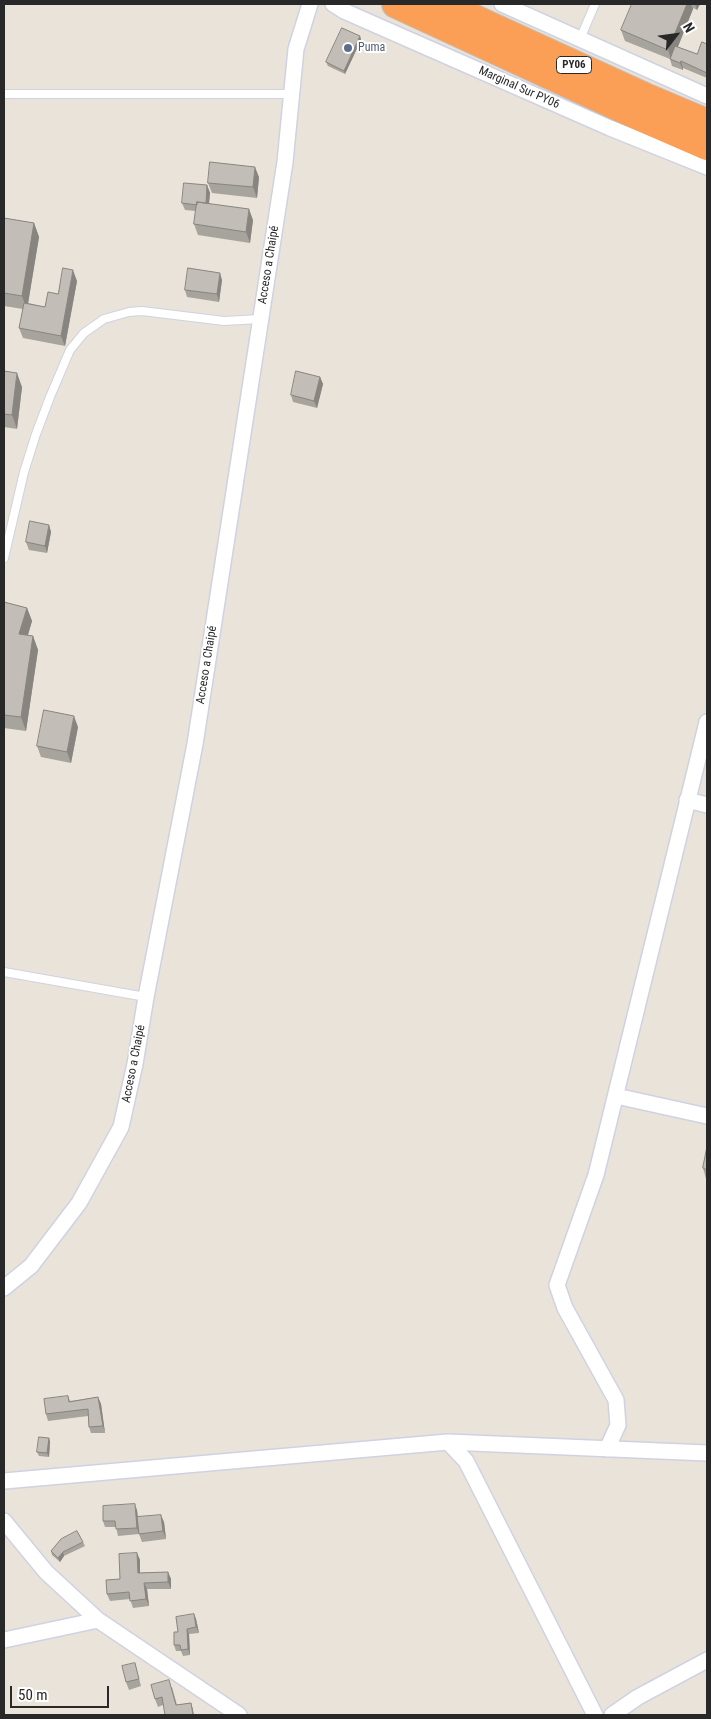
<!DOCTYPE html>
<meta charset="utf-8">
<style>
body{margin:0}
#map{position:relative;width:711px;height:1719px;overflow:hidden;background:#eae3da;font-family:"Roboto Condensed",sans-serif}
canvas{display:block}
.frame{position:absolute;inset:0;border:5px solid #282828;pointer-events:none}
.north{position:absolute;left:651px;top:10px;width:50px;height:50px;-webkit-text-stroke:4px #fff;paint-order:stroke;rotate:60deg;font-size:14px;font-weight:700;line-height:20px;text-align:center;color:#282828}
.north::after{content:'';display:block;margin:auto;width:18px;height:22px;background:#282828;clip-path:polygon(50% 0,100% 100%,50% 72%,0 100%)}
.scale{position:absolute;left:10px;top:1686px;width:99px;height:22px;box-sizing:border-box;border:2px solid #282828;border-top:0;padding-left:6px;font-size:15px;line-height:18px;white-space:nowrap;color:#282828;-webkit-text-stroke:4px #fff;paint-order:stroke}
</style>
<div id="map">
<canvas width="711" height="1719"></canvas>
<div class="frame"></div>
<div class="north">N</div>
<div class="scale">50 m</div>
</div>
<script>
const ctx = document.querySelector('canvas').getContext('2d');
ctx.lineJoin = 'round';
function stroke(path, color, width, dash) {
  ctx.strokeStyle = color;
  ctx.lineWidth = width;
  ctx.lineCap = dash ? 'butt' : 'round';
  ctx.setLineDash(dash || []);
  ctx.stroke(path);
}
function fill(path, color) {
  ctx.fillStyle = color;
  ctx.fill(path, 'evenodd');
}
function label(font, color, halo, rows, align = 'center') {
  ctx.font = font + ' "Roboto Condensed",sans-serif';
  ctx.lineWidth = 4;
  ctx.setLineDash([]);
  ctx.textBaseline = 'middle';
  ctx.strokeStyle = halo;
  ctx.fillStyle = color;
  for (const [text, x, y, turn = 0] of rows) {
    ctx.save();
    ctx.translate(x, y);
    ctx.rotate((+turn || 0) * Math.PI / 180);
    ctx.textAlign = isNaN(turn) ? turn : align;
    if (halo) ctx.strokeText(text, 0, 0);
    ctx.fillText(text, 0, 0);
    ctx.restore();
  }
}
const lane = new Path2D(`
 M 580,39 L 595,4
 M 4,94 L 291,94
 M 4,558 L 24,472 L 36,434 L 50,397 L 70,350 L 84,333 L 104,319 L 129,312 L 142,311 L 224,321 L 260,319
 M 4,972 L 146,997`);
const street = new Path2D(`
 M 333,4 L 344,11 L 610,128 L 707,167
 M 502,4 L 707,96
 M 687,800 L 707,805
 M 616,1096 L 707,1116
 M 4,1288 L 31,1266 L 79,1203 L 121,1127 L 135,1064 L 146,997 L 195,744 L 285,162 L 296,49 L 310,4
 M 448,1442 L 466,1461 L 595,1715
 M 607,1449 L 618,1425 L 616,1400 L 565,1308 L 557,1285 L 596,1175 L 707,722
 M 4,1481 L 448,1442 L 707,1453
 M 4,1521 L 46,1572 L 98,1620 L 239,1715
 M 4,1640 L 98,1620
 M 612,1715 L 638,1697 L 707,1660`);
const highway = new Path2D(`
 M 396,4 L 636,115 L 707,146
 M 442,4 L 645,97 L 707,123`);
stroke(lane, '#cfd2e1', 10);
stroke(street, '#cfd2e1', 18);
stroke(highway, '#c3c3c3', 30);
stroke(lane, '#fff', 8);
stroke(street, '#fff', 15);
stroke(highway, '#fa9f55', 28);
fill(new Path2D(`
 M 687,4 L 700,4 L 697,10 L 693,8 L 693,9 L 678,47 L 697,54 L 707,44 L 707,78 L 683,68 L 683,70 L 672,66 L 670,59 L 625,41 L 621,30 Z
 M 360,36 L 361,40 L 345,74 L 328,66 L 326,62 Z
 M 259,177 L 257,198 L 212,193 L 208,183 Z
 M 207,185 L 210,193 L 209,203 L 253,220 L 250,243 L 198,235 L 194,224 L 196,211 L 185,210 L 182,203 Z
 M 4,218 L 34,223 L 39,237 L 28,303 L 45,307 L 58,294 L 77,281 L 65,346 L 23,338 L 19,328 L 23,309 L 4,306 Z
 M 222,280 L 219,302 L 187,297 L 185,290 Z
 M 4,371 L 22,387 L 17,429 L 4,427 Z
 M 320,377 L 323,384 L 317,408 L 293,402 L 291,395 Z
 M 49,525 L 51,532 L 47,553 L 29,550 L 26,542 Z
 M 4,602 L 27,608 L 32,621 L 28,635 L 33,636 L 38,650 L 26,731 L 4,728 Z
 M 78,727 L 71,763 L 41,757 L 37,746 Z
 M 707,1147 L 707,1179 L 706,1179 L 703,1168 Z
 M 68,1396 L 70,1401 L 98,1397 L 101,1404 L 105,1433 L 91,1433 L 89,1427 L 88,1416 L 48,1421 L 46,1414 Z
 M 49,1438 L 50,1442 L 49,1457 L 39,1456 L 37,1452 Z
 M 137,1510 L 138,1517 L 164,1522 L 166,1539 L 142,1542 L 139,1534 L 138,1525 L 139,1534 L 118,1536 L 116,1527 L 105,1527 L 103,1521 Z
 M 83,1542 L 85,1546 L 64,1556 L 60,1562 L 52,1555 L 51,1551 Z
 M 137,1553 L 140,1560 L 140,1573 L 168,1572 L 171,1579 L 171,1589 L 147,1589 L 149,1606 L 133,1608 L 130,1599 L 110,1601 L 107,1594 L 120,1579 Z
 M 194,1614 L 196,1619 L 199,1633 L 189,1634 L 190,1655 L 183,1656 L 181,1651 L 176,1651 L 174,1645 Z
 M 135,1663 L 141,1686 L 129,1690 L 126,1682 Z
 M 172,1687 L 177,1705 L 191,1703 L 193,1710 L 163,1705 L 158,1707 L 155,1699 Z`), '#a7a39d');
fill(new Path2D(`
 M 687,4 L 691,4 L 693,9 L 672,61 L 668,50 Z
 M 695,4 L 700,4 L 697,10 Z
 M 360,36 L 361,40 L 345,74 L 344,71 Z
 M 681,61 L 683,68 L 683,70 L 680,63 Z
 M 255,167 L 259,177 L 257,198 L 253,187 Z
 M 207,185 L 210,193 L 208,213 L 206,205 Z
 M 249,209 L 253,220 L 250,243 L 246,232 Z
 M 34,223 L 39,237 L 27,310 L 22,296 Z
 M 73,270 L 77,281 L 65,346 L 61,336 Z
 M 220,273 L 222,280 L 219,302 L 217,294 Z
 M 17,373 L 22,387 L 17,429 L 12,415 Z
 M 320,377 L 323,384 L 317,408 L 314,401 Z
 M 49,525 L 51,532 L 47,553 L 45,546 Z
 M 27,608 L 32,621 L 24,648 L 19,634 Z
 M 33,636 L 38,650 L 26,731 L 21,717 Z
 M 74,716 L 78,727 L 71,763 L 67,752 Z
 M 98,1397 L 101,1404 L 105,1433 L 103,1426 Z
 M 49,1438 L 50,1442 L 49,1457 L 47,1453 Z
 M 135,1504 L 137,1510 L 139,1534 L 137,1528 Z
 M 161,1515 L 164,1522 L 166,1539 L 163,1531 Z
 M 63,1552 L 64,1556 L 60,1562 L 58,1558 Z
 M 137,1553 L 140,1560 L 140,1579 L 138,1573 Z
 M 168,1572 L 171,1579 L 171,1589 L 168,1582 Z
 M 144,1583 L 147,1589 L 149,1606 L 146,1599 Z
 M 194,1614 L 196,1619 L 199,1633 L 196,1627 Z
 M 187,1629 L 189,1634 L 190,1655 L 188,1649 Z
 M 191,1703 L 193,1710 L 194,1715 L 193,1715 Z`), '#88847f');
const building = new Path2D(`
 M 632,4 L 687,4 L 668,50 L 621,30 Z
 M 342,28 L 360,36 L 344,71 L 326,62 Z
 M 702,42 L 707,44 L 707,73 L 681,61 L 680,63 L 670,59 L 675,46 L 697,54 Z
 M 210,162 L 255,167 L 253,187 L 208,183 Z
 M 184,183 L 207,185 L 206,203 L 197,202 L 197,205 L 182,203 Z
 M 197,202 L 249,209 L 246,232 L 194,224 Z
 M 4,218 L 34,223 L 22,296 L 4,293 Z
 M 63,268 L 73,270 L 61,336 L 19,328 L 24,303 L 45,307 L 48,292 L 58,294 Z
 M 188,268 L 220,273 L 217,294 L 185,290 Z
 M 4,371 L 17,373 L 12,415 L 4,414 Z
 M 296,371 L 320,377 L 314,401 L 291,395 Z
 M 30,521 L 49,525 L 45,546 L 26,542 Z
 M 4,602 L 27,608 L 19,634 L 33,636 L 21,717 L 4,715 Z
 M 44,710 L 74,716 L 67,752 L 37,746 Z
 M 707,1147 L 707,1170 L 703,1168 Z
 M 68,1396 L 69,1402 L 98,1397 L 103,1426 L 89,1427 L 88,1409 L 46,1414 L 44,1399 Z
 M 39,1437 L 49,1438 L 47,1453 L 37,1452 Z
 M 135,1504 L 137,1528 L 116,1529 L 115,1521 L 103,1521 L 103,1506 Z
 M 161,1515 L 163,1531 L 139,1534 L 137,1517 Z
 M 77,1531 L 83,1542 L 63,1552 L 58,1558 L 51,1551 L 61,1539 Z
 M 137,1553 L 138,1573 L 168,1572 L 168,1582 L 144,1583 L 146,1599 L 130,1601 L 129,1592 L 107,1594 L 106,1580 L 120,1579 L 119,1554 Z
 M 194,1614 L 196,1627 L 187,1629 L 188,1649 L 181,1650 L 180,1645 L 174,1645 L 174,1632 L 178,1632 L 176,1617 Z
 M 135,1663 L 139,1679 L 126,1682 L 122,1666 Z
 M 169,1680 L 176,1705 L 191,1703 L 193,1715 L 165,1715 L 162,1697 L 155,1699 L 151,1685 Z`);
fill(building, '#c2bdb6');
stroke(building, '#88847f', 1);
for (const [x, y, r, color] of [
 [348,48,5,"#5c6f8a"]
]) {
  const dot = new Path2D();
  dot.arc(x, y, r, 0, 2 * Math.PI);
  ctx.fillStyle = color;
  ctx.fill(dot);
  stroke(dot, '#fff', 2);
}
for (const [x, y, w] of [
 [574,65,35]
]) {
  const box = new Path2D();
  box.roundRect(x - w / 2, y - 8.5, w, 17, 4);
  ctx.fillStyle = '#fff';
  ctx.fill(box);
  stroke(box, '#282828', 1);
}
label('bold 11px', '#282828', null, [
 ["PY06",574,65]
]);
label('12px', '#4e5e75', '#fff', [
 ["Puma",358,48]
], 'left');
label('12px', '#282828', '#fff', [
 ["Marginal Sur PY06",519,88,24],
 ["Acceso a Chaipé",269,265,-81],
 ["Acceso a Chaipé",207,665,-81],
 ["Acceso a Chaipé",134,1064,-79]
]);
</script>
